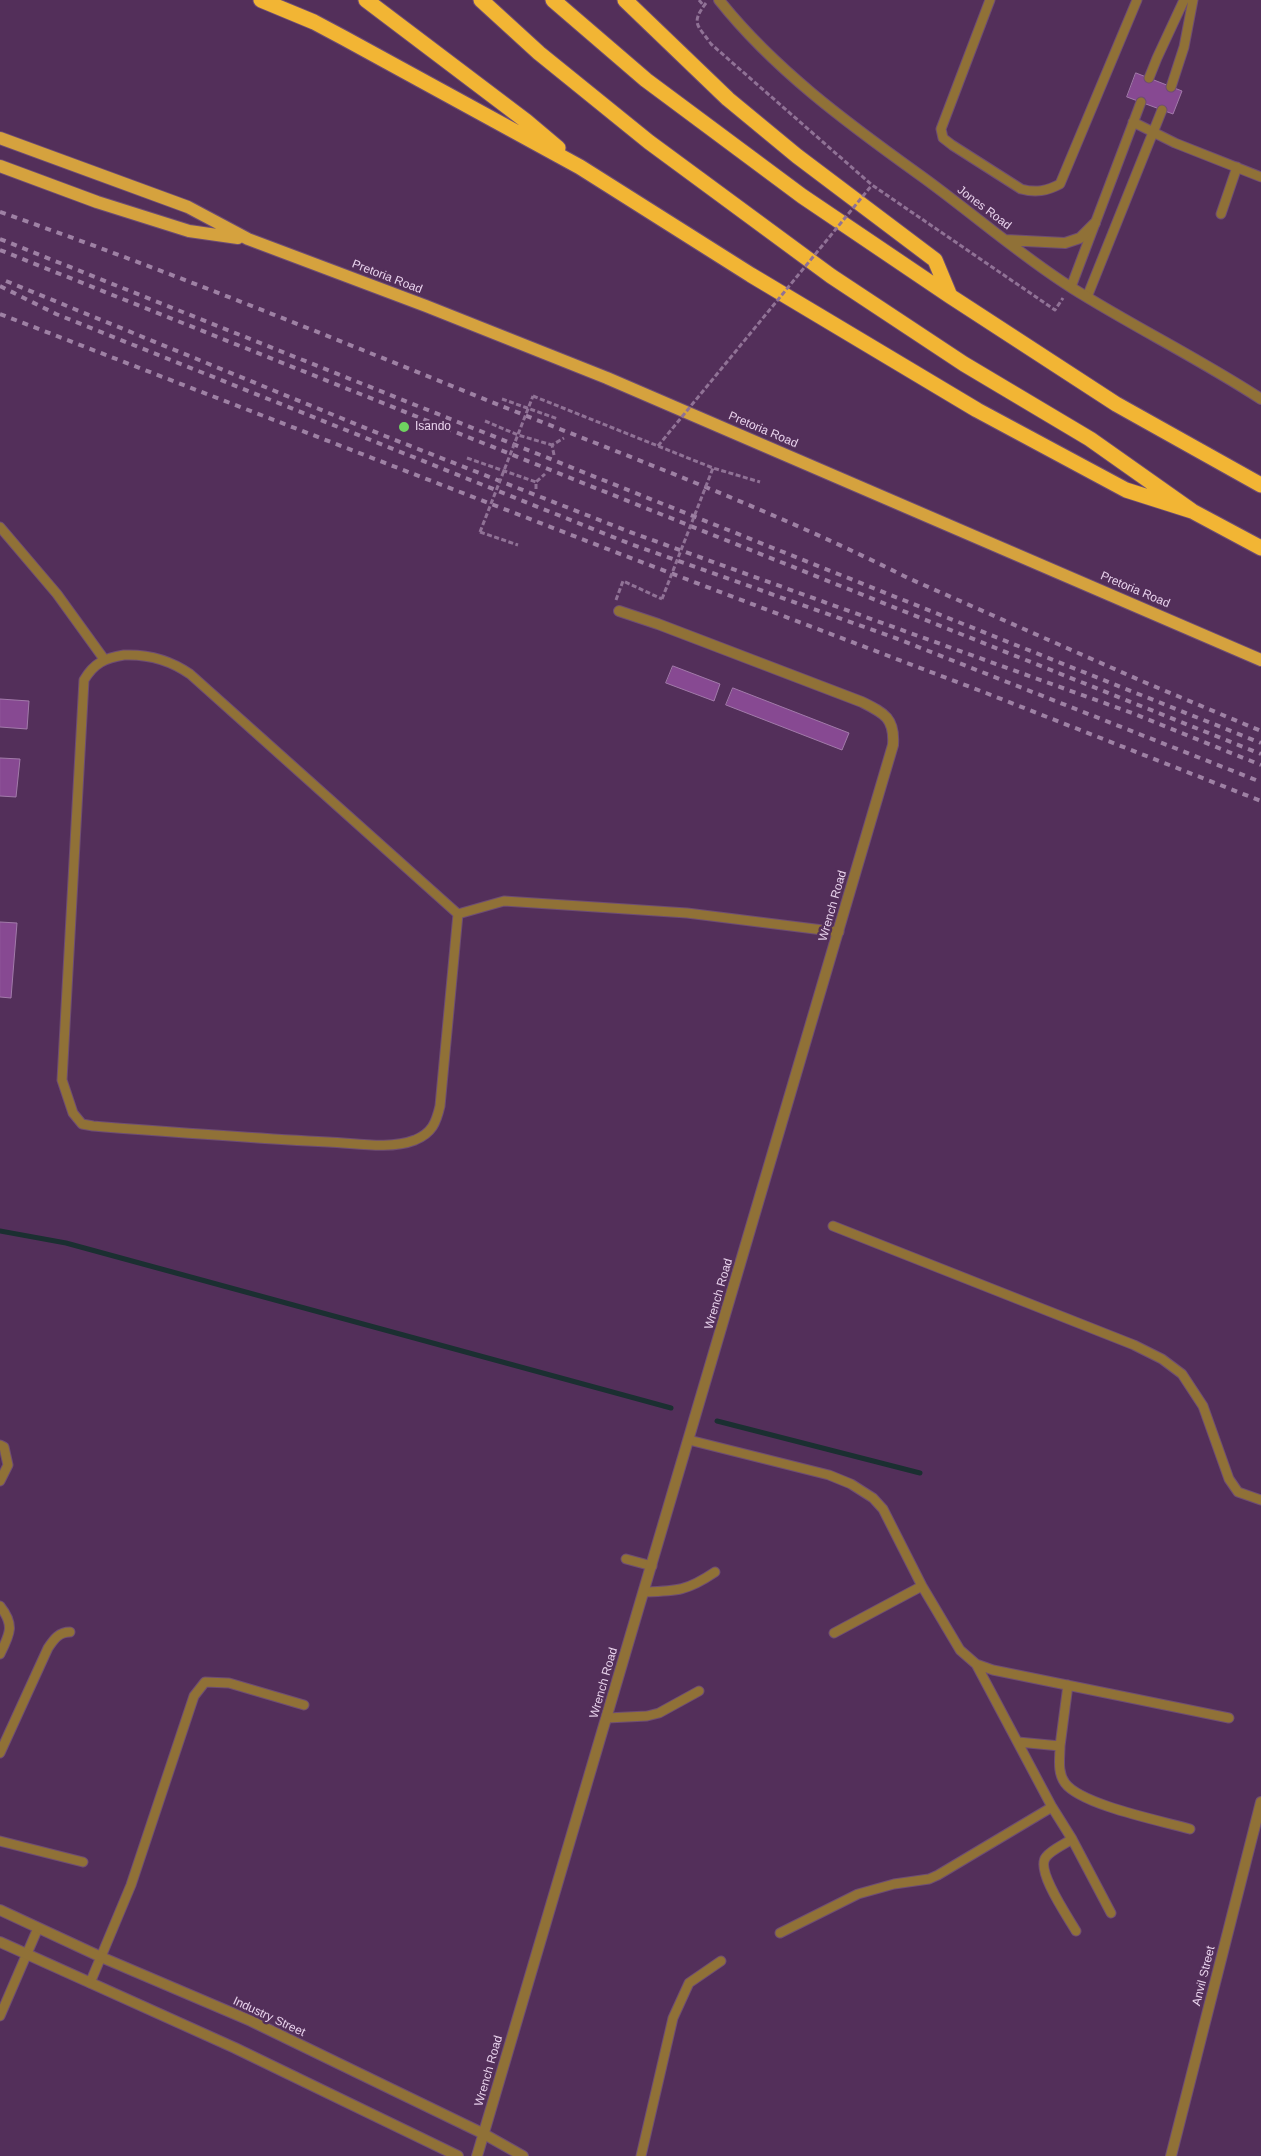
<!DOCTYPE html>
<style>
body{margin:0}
canvas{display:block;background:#532f5a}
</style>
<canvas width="1261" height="2156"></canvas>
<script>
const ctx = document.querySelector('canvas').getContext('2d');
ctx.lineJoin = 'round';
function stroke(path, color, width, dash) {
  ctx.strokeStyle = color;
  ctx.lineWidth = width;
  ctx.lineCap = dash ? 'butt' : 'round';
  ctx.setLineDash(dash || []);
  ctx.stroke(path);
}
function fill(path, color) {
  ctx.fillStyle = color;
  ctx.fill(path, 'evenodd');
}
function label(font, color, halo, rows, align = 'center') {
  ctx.font = font + ' Helvetica,sans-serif';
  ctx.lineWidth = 5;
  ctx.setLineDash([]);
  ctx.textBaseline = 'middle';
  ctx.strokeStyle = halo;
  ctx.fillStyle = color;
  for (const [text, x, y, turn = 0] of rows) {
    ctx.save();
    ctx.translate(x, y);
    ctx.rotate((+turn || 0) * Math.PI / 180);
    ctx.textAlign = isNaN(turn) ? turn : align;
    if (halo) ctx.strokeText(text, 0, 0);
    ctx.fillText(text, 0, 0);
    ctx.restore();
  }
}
stroke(new Path2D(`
 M 0,1231 L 66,1243 L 671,1408
 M 717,1421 L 920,1473`), '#1b2f31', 5);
const building = new Path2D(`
 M 1136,73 L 1182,91 L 1173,114 L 1127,97 Z
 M 673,666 L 720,684 L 714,701 L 666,683 Z
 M 733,688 L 849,733 L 842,750 L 726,705 Z
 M 0,699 L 29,701 L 27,729 L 0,727 Z
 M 0,758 L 20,759 L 16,797 L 0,796 Z
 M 0,922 L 17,923 L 11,998 L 0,997 Z`);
fill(building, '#874992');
stroke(building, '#a27aaa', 1);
const service = new Path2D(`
 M 990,0 L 941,129 L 943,138 L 952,145 L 1021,189 C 1036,193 1047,191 1060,184 L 1137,0
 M 1149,78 L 1157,58 L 1184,0
 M 1171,87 L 1184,47 L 1193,0
 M 1133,122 L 1175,143 L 1261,177
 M 1221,214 L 1237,167
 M 1071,287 L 1141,102
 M 1087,297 L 1162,110
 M 0,527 L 57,594 L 104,659
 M 124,655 C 148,654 170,660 190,674 L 458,914 L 440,1106 C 436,1123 432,1133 415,1140 C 389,1150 356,1143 328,1142 C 250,1138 172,1132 93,1126 L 82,1124 L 73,1113 L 62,1080 L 84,680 C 94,663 105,658 124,655 Z
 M 458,914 L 504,901 L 687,913 L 839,932
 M 833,1226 L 1134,1345 L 1162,1359 L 1182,1374 L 1203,1406 L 1229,1479 L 1238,1492 L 1261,1500
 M 689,1440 L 829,1475 L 851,1484 L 873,1498 L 883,1509 L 922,1586 L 960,1650 L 976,1664 L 993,1670 L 1229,1718
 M 0,1445 L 4,1447 L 8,1465 L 0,1481
 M 626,1559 L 652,1566
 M 644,1592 C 677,1591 687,1591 715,1572
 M 0,1606 C 15,1625 10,1634 0,1654
 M 834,1633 L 922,1586
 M 976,1664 L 1052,1807 L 1072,1839 C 1065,1844 1051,1850 1046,1857 C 1035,1870 1068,1917 1076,1931
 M 607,1718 L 647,1716 L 659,1713 L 699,1691
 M 1018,1742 L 1060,1746 L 1068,1685
 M 1060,1746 C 1060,1758 1057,1772 1065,1783 C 1081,1805 1162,1821 1190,1829
 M 0,1753 L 48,1648 C 54,1639 59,1632 70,1632
 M 1072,1839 L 1111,1913
 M 0,1841 L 83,1862
 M 780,1933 L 858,1894 L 894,1884 L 929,1879 L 938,1875 L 1052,1807
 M 90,1983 L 131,1885 L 194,1696 L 205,1682 L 229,1683 L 304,1705
 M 0,2016 L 38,1928
 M 641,2156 L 673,2018 L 689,1983 L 721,1961`);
const minor = new Path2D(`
 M 0,1910 L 101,1957 L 251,2021 L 484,2134 L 523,2156
 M 0,1942 L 235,2048 L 458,2156
 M 477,2156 L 893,745 C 895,718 884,713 862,702 L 658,624 L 619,611
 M 1171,2156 L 1261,1802`);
const tertiary = new Path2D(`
 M 719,0 C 774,69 846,122 917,173 C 969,210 1018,254 1072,288 C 1134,327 1200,359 1261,399
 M 1006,240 L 1065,243 L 1080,238 L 1095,223`);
const primary = new Path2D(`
 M 0,138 L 188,207 L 248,239 L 426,306 L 607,378 L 1261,660
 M 0,166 L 97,202 L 189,231 L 238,238`);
const motorway = new Path2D(`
 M 261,0 L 314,22 L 344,38 L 580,167 L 751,275 L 977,410 L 1126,490 L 1192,511
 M 366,0 L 526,121 L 558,148
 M 481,0 L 539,53 L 649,142 L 831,276 L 964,364 L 1090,439 L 1192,511 L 1261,548
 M 553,0 L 646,80 L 802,196 L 950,296 L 1116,404 L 1261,485
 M 625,0 L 728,99 L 797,156 L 935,260 L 950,296`);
stroke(service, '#6e4d74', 11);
stroke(minor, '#6e4d74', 12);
stroke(tertiary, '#6e4d74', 12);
stroke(primary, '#6e4d74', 14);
stroke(motorway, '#6e4d74', 17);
stroke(new Path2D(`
 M 699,0 L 704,6
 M 706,3 C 690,24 698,25 711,44 L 872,185 L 1055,310 L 1063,298
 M 533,396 L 713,468 L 760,482
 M 502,399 L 558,419
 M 485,421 L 518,435 L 552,445
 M 554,455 L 552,445 L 564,438
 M 467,458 L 536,482
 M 536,489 L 536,482 L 545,474
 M 480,532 L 518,545
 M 616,600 L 623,581 L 662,599`), '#907296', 3, [5, 2.5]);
stroke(service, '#907137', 9);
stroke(minor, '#907137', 10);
stroke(tertiary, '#907137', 10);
stroke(primary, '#d5a23e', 12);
stroke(motorway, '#f2b534', 15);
stroke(new Path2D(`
 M 0,212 C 172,272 340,341 509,409 C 643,462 779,513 908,578 L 1144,682 L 1261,731
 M 0,239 L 1261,743
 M 0,250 L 1261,754
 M 6,281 L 385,436 L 630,532 L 1132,713 L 1261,765
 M 0,286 L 56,314 L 628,543 L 898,639 L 1261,782
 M 0,314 L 623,555 L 986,693 L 1261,801`), '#9e81a4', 4, [6, 6]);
stroke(new Path2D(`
 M 658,446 L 872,185
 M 480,532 L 533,396
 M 662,599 L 713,468`), '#907296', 3, [5, 2.5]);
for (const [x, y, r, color] of [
 [404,427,6,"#6fd360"]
]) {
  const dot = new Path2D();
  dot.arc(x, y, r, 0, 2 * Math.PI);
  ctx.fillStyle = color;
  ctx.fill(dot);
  stroke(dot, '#532f5a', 2);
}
label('12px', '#e9d3ed', '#532f5a', [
 ["Jones Road",984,208,37],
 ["Pretoria Road",387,277,21],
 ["Pretoria Road",763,430,23],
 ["Pretoria Road",1135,590,23],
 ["Wrench Road",833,906,-74],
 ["Wrench Road",719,1294,-74],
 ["Wrench Road",604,1683,-74],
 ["Anvil Street",1204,1976,-76],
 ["Industry Street",269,2017,25],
 ["Wrench Road",489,2071,-74]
]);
label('12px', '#e9d3ed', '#532f5a', [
 ["Isando",415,427]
], 'left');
</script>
